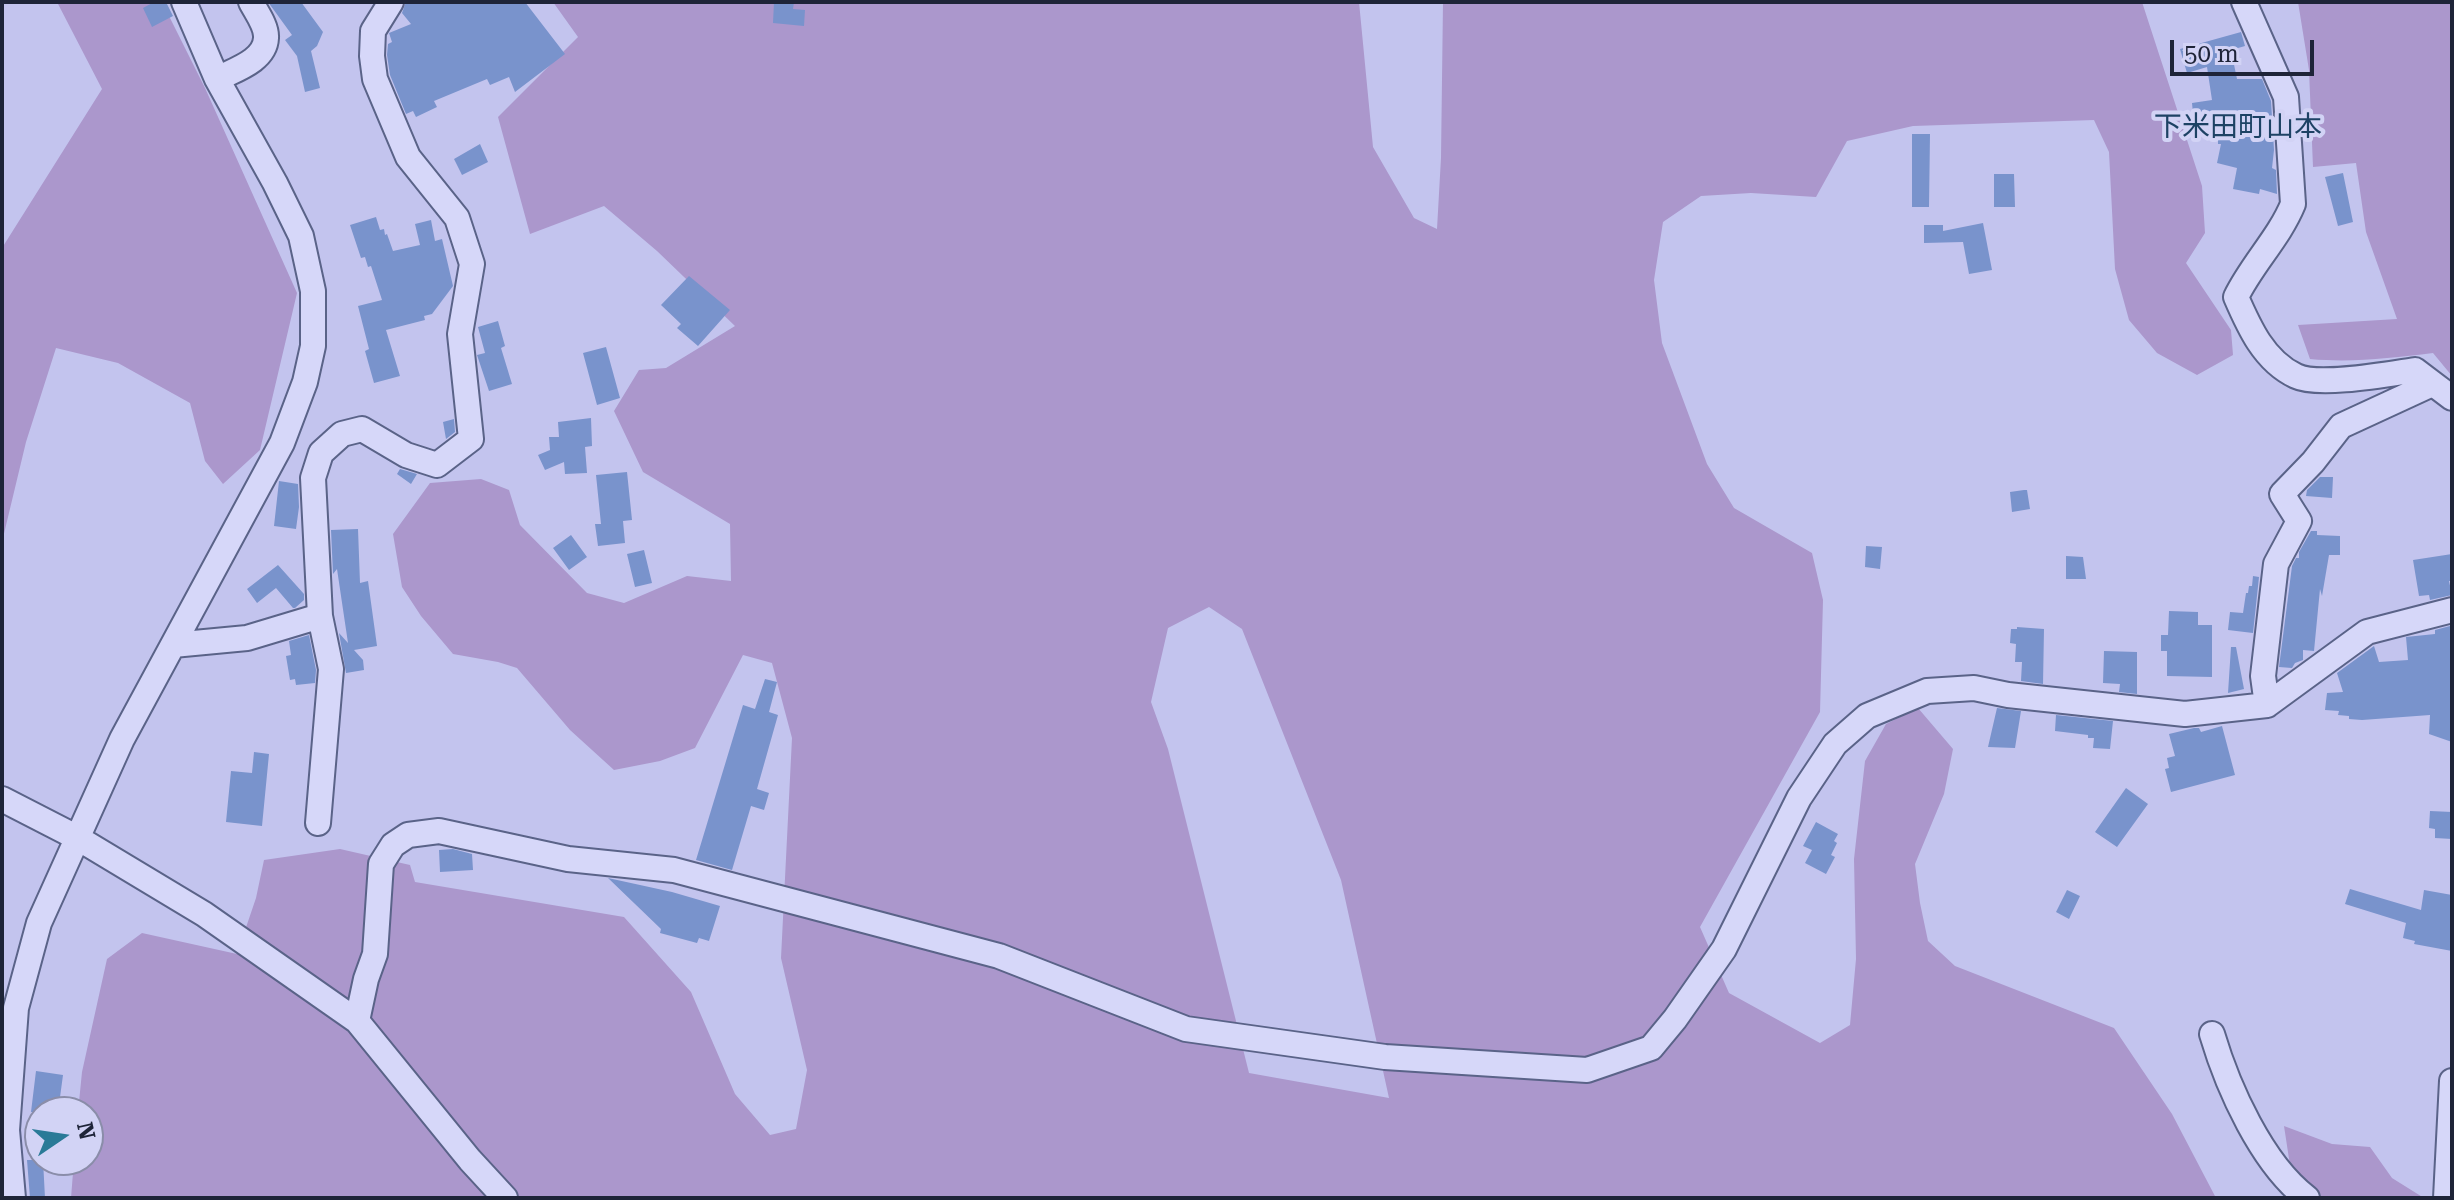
<!DOCTYPE html>
<meta charset="utf-8">
<style>
body{margin:0}
#map{position:relative;width:2454px;height:1200px;overflow:hidden;background:#c3c4ee;font-family:"Roboto Serif",serif}
canvas{display:block}
.frame{position:absolute;inset:0;border:4px solid #1e2438;pointer-events:none}
.north{position:absolute;left:24px;top:1096px;width:80px;height:80px;box-sizing:border-box;background:#d2d3f5;border:2px solid #8a8da9;border-radius:50%;rotate:77deg;font-size:22px;font-weight:700;line-height:32px;text-align:center;color:#1e2438}
.north::after{content:'';display:block;margin:auto;width:28px;height:36px;background:#2a7a97;clip-path:polygon(50% 0,100% 100%,50% 72%,0 100%)}
.scale{position:absolute;left:2170px;top:40px;width:144px;height:36px;box-sizing:border-box;border:4px solid #1e2438;border-top:0;padding-left:10px;font-size:24px;line-height:28px;white-space:nowrap;color:#1e2438;-webkit-text-stroke:6px #d2d3f5;paint-order:stroke}
</style>
<div id="map">
<canvas width="2454" height="1200"></canvas>
<div class="frame"></div>
<div class="north">N</div>
<div class="scale">50 m</div>
</div>
<script>
const ctx = document.querySelector('canvas').getContext('2d');
ctx.lineJoin = 'round';
function fill(path, color) {
  ctx.fillStyle = color;
  ctx.fill(path, 'evenodd');
}
function stroke(path, color, width, dash) {
  ctx.strokeStyle = color;
  ctx.lineWidth = width;
  ctx.lineCap = dash ? 'butt' : 'round';
  ctx.setLineDash(dash || []);
  ctx.stroke(path);
}
function label(font, color, halo, rows, align = 'center') {
  ctx.font = font + ' "Roboto Serif","Noto Sans JP",serif';
  ctx.lineWidth = 8;
  ctx.setLineDash([]);
  ctx.textBaseline = 'middle';
  ctx.strokeStyle = halo;
  ctx.fillStyle = color;
  for (const [text, x, y, turn = 0] of rows) {
    ctx.save();
    ctx.translate(x, y);
    ctx.rotate((+turn || 0) * Math.PI / 180);
    ctx.textAlign = isNaN(turn) ? turn : align;
    if (halo) ctx.strokeText(text, 0, 0);
    ctx.fillText(text, 0, 0);
    ctx.restore();
  }
}
fill(new Path2D(`
 M 57,2 L 162,2 L 205,88 L 297,293 L 260,450 L 223,484 L 205,461 L 190,403 L 118,363 L 56,348 L 26,442 L 2,542 L 2,248 L 102,89 Z
 M 553,2 L 1359,2 L 1373,147 L 1414,218 L 1437,229 L 1441,158 L 1443,2 L 2142,2 L 2202,186 L 2205,233 L 2186,263 L 2231,330 L 2233,355 L 2197,375 L 2157,353 L 2129,320 L 2115,269 L 2109,152 L 2094,120 L 1913,126 L 1847,141 L 1816,197 L 1751,193 L 1701,196 L 1663,222 L 1654,280 L 1662,343 L 1707,464 L 1734,508 L 1812,553 L 1823,600 L 1820,712 L 1700,927 L 1729,993 L 1820,1043 L 1850,1025 L 1856,959 L 1854,859 L 1865,761 L 1886,724 L 1918,708 L 1953,749 L 1944,794 L 1915,864 L 1920,903 L 1928,941 L 1955,966 L 2114,1028 L 2172,1114 L 2216,1198 L 71,1198 L 74,1160 L 88,1160 L 88,1112 L 78,1112 L 82,1072 L 107,959 L 142,933 L 237,954 L 256,898 L 264,860 L 340,849 L 410,865 L 415,882 L 624,917 L 691,992 L 735,1094 L 770,1135 L 796,1129 L 807,1070 L 781,958 L 792,738 L 772,663 L 743,655 L 695,748 L 660,761 L 614,770 L 570,730 L 517,668 L 498,662 L 453,654 L 421,616 L 402,587 L 393,534 L 430,483 L 481,479 L 509,490 L 520,525 L 587,593 L 624,603 L 687,576 L 731,581 L 730,524 L 643,472 L 614,411 L 639,370 L 666,368 L 735,326 L 657,251 L 604,206 L 530,234 L 498,117 L 578,37 ZM 1209,607 L 1242,629 L 1341,880 L 1389,1098 L 1249,1073 L 1168,749 L 1151,702 L 1168,628 Z
 M 2298,2 L 2452,2 L 2452,376 L 2433,353 C 2391,358 2352,363 2310,359 L 2298,325 L 2397,319 L 2366,232 L 2356,163 L 2313,167 L 2309,70 Z
 M 2284,1126 L 2332,1144 L 2370,1147 L 2392,1178 L 2424,1198 L 2295,1198 Z`), '#ab97cc');
fill(new Path2D(`
 M 154,2 L 166,2 L 173,16 L 152,27 L 143,8 Z
 M 268,2 L 301,2 L 323,32 L 317,46 L 311,51 L 320,88 L 305,92 L 297,56 L 285,40 L 292,35 Z
 M 406,2 L 525,2 L 565,54 L 515,92 L 509,77 L 490,85 L 487,79 L 434,101 L 437,107 L 416,117 L 413,111 L 406,114 L 390,75 L 387,55 L 388,44 L 392,42 L 389,33 L 411,24 L 402,13 Z
 M 774,2 L 794,2 L 793,9 L 805,10 L 804,26 L 773,23 Z
 M 2241,32 L 2245,46 L 2231,50 L 2237,79 L 2262,79 L 2271,101 L 2274,150 L 2272,168 L 2276,170 L 2277,194 L 2260,189 L 2259,194 L 2233,189 L 2237,168 L 2217,163 L 2221,144 L 2218,144 L 2218,120 L 2194,123 L 2192,103 L 2212,100 L 2207,67 L 2187,73 L 2180,49 Z
 M 1912,134 L 1930,134 L 1929,207 L 1912,207 Z
 M 480,144 L 488,162 L 462,175 L 454,159 Z
 M 2343,173 L 2353,222 L 2338,226 L 2325,177 Z
 M 1994,174 L 2014,174 L 2015,207 L 1994,207 Z
 M 376,217 L 380,230 L 384,229 L 385,235 L 387,234 L 393,251 L 420,245 L 415,224 L 431,220 L 435,241 L 442,239 L 453,286 L 432,314 L 424,316 L 425,320 L 386,330 L 400,376 L 374,383 L 365,351 L 369,349 L 358,306 L 382,300 L 371,266 L 368,267 L 365,257 L 361,258 L 350,225 Z
 M 1983,223 L 1992,270 L 1969,274 L 1963,242 L 1924,243 L 1924,225 L 1943,225 L 1943,231 Z
 M 689,276 L 730,310 L 698,346 L 677,328 L 681,324 L 661,305 Z
 M 498,321 L 505,346 L 501,348 L 512,384 L 489,391 L 477,355 L 485,353 L 478,327 Z
 M 606,347 L 620,398 L 597,405 L 583,353 Z
 M 591,418 L 592,446 L 585,447 L 587,473 L 565,474 L 564,462 L 545,470 L 538,455 L 550,450 L 549,437 L 559,437 L 558,422 Z
 M 454,419 L 455,432 L 446,439 L 443,422 Z
 M 400,469 L 417,474 L 411,484 L 397,474 Z
 M 627,472 L 632,520 L 623,521 L 625,543 L 598,546 L 595,524 L 601,524 L 596,475 Z
 M 2320,477 L 2333,477 L 2332,498 L 2306,496 L 2307,490 Z
 M 279,481 L 298,484 L 299,507 L 296,529 L 274,526 Z
 M 2024,490 L 2027,490 L 2030,509 L 2012,512 L 2010,492 Z
 M 358,529 L 360,583 L 368,581 L 377,646 L 354,650 L 363,660 L 364,670 L 346,673 L 339,633 L 348,643 L 337,569 L 333,574 L 331,530 Z
 M 2311,531 L 2317,531 L 2317,535 L 2340,536 L 2340,555 L 2329,555 L 2322,596 L 2320,589 L 2314,651 L 2303,650 L 2303,660 L 2295,663 L 2292,668 L 2279,667 L 2292,566 L 2296,558 L 2299,558 L 2299,552 Z
 M 571,535 L 587,557 L 569,570 L 553,548 Z
 M 1866,546 L 1882,547 L 1880,569 L 1865,567 Z
 M 644,550 L 652,583 L 635,587 L 627,554 Z
 M 2452,554 L 2452,581 L 2449,581 L 2452,595 L 2430,600 L 2429,595 L 2419,596 L 2413,560 Z
 M 2066,556 L 2083,557 L 2086,579 L 2066,579 Z
 M 278,565 L 304,594 L 304,600 L 295,608 L 293,608 L 276,588 L 257,603 L 247,589 Z
 M 2253,576 L 2259,577 L 2253,633 L 2228,630 L 2230,612 L 2243,613 L 2246,593 L 2248,593 L 2249,586 L 2252,586 Z
 M 2169,611 L 2198,612 L 2198,625 L 2212,625 L 2212,677 L 2167,676 L 2167,651 L 2161,651 L 2161,635 L 2168,635 Z
 M 2450,626 L 2452,637 L 2452,742 L 2429,734 L 2430,715 L 2362,720 L 2349,719 L 2349,716 L 2338,715 L 2339,711 L 2325,710 L 2327,693 L 2343,692 L 2337,673 L 2374,646 L 2379,662 L 2408,660 L 2406,637 L 2435,634 L 2435,630 Z
 M 2017,627 L 2044,629 L 2043,684 L 2021,681 L 2022,662 L 2015,662 L 2016,644 L 2010,643 L 2011,629 L 2017,629 Z
 M 309,635 L 316,670 L 315,683 L 296,685 L 295,679 L 290,680 L 286,656 L 291,655 L 289,641 Z
 M 2231,647 L 2236,647 L 2244,689 L 2228,693 Z
 M 2104,651 L 2137,652 L 2137,694 L 2119,692 L 2120,684 L 2103,683 Z
 M 765,679 L 777,682 L 769,712 L 778,715 L 757,789 L 769,793 L 764,810 L 751,806 L 732,870 L 696,860 L 743,705 L 755,709 Z
 M 1997,708 L 2021,711 L 2015,748 L 1988,747 Z
 M 2056,715 L 2113,721 L 2110,749 L 2093,748 L 2094,738 L 2088,738 L 2088,735 L 2055,731 Z
 M 2222,726 L 2235,775 L 2171,792 L 2165,769 L 2169,768 L 2167,758 L 2175,756 L 2169,734 L 2194,728 L 2199,728 L 2201,732 Z
 M 254,752 L 269,754 L 262,826 L 226,822 L 231,771 L 252,773 Z
 M 2126,788 L 2148,804 L 2117,847 L 2095,832 Z
 M 2430,811 L 2452,812 L 2452,839 L 2435,838 L 2435,829 L 2429,828 Z
 M 1816,822 L 1838,834 L 1834,841 L 1837,843 L 1831,855 L 1835,857 L 1826,874 L 1805,863 L 1812,850 L 1803,846 Z
 M 453,849 L 472,854 L 473,870 L 440,872 L 439,850 Z
 M 608,878 L 672,892 L 720,906 L 709,941 L 699,938 L 697,943 L 660,933 L 661,929 Z
 M 2350,889 L 2421,910 L 2424,890 L 2452,895 L 2452,951 L 2414,944 L 2415,941 L 2403,938 L 2406,923 L 2345,904 Z
 M 2067,890 L 2080,896 L 2069,919 L 2056,912 Z
 M 36,1071 L 63,1075 L 58,1112 L 31,1112 Z
 M 27,1160 L 43,1160 L 45,1198 L 30,1198 Z`), '#7993cc');
const minor = new Path2D(`
 M 2244,2 L 2286,97 L 2293,204 C 2279,238 2252,264 2236,297 C 2249,327 2264,361 2296,376 C 2319,387 2388,374 2415,370 L 2452,398
 M 217,79 C 234,70 265,61 266,38 C 267,26 256,12 251,2
 M 173,645 L 247,638 L 320,616
 M 2267,705 L 2263,676 L 2276,564 L 2299,521 L 2282,494 L 2313,462 L 2341,426 L 2432,384
 M 2,799 L 76,837 L 204,914 L 357,1021 L 470,1160 L 505,1198
 M 318,823 L 331,669 L 320,616 L 313,478 L 321,453 L 342,434 L 362,429 L 406,455 L 437,465 L 471,439 L 460,334 L 472,264 L 457,218 L 408,157 L 375,79 L 372,56 L 373,31 L 391,2
 M 357,1021 L 366,979 L 375,954 L 381,864 L 393,845 L 408,835 L 439,831 L 568,859 L 674,870 L 999,956 L 1186,1029 L 1385,1057 L 1587,1070 L 1651,1048 L 1675,1019 L 1724,949 L 1799,798 L 1835,744 L 1867,716 L 1927,691 L 1974,688 L 2008,695 L 2185,714 L 2267,705 L 2367,632 L 2452,610
 M 2212,1034 C 2228,1088 2262,1164 2307,1198
 M 13,1198 L 7,1130 L 16,1008 L 39,923 L 122,739 L 282,443 L 305,382 L 313,346 L 313,291 L 301,236 L 275,183 L 217,79 L 184,2
 M 2446,1198 L 2452,1081`);
stroke(minor, '#5a6388', 28);
stroke(minor, '#d6d7f9', 24);
label('28px', '#1d4264', '#d2d3f5', [
 ["下米田町山本",2238,128]
]);
</script>
